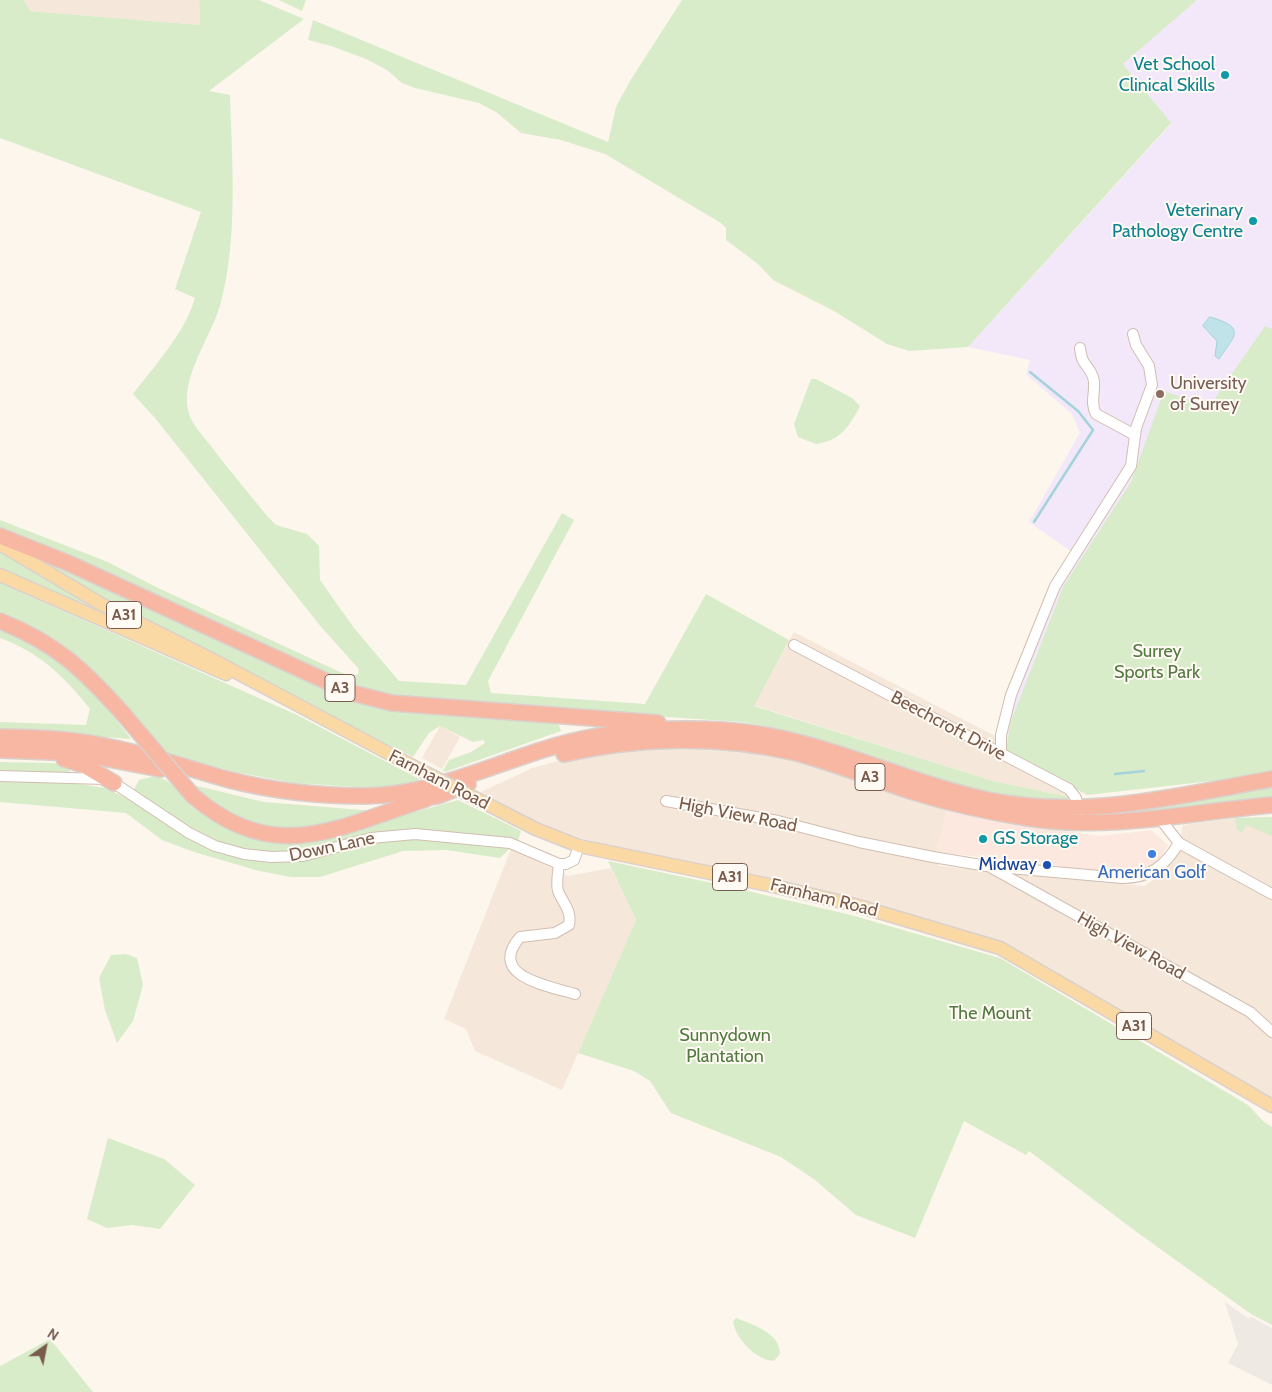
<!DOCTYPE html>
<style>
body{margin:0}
#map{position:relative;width:1272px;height:1392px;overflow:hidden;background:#fdf6ec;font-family:Cabin,sans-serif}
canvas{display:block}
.north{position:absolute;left:20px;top:1322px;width:50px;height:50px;-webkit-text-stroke:4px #fffaf3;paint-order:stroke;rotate:33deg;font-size:14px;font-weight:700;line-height:20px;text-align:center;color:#7a5c4d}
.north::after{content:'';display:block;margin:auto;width:18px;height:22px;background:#7a5c4d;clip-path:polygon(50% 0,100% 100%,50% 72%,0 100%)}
</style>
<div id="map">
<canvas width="1272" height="1392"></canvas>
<div class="north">N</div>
</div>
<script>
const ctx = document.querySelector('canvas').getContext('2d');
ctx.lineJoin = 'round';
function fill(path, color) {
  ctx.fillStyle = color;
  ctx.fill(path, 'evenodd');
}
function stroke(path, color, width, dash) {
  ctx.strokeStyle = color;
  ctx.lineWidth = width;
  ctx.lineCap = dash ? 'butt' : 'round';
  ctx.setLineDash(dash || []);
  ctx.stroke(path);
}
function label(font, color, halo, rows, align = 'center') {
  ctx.font = font + ' Cabin,sans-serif';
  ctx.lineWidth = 4;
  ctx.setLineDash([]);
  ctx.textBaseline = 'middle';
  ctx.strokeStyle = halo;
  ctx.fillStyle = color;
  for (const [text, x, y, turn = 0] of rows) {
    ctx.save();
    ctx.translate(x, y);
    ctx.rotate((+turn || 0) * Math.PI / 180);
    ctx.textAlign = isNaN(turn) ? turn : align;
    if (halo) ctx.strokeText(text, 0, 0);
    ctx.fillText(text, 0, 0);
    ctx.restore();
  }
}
fill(new Path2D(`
 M 24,0 L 199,0 L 200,25 L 30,11 Z
 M 794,632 L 995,736 L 1003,750 L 1065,784 L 1069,797 L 993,781 L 753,705 Z
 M 440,726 L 460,737 L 442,769 L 422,758 Z
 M 644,746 L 726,748 L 767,754 L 801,762 L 948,809 L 936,852 L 939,866 L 1145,886 L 1165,871 L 1178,847 L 1183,825 L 1235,818 L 1272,817 L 1272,1099 L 1000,942 L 839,895 L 614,847 L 581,838 L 530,819 L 481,792 L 532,768 L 576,756 Z
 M 511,849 L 568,876 L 611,868 L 636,920 L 562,1090 L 475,1051 L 466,1029 L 444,1019 Z`), '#f5e8da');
fill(new Path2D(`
 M 948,809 L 1010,823 L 1100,836 L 1151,830 L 1168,845 L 1157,865 L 1137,873 L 1126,873 L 1068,869 L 1056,865 L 936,852 Z`), '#fde8e0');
fill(new Path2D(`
 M 1225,1302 L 1248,1318 L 1252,1317 L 1272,1328 L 1272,1385 L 1228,1363 L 1238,1344 Z`), '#efe9e4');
fill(new Path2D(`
 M 1197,0 L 1272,0 L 1272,765 L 1091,789 L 995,736 L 1057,583 L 1075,554 L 1029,522 L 1080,433 L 1072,414 L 1026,374 L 1030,360 L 968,347 L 1171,124 L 1123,64 Z`), '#f3e8fa');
fill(new Path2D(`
 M 0,0 L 24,0 L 30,11 L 200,25 L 199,0 L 259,0 L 304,19 L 209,91 L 230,95 C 232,161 238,238 221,302 C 213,335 178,378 189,414 C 192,424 203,436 210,445 C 228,469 248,492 267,516 L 276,525 L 307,534 L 319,546 L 320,580 L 354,628 L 399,681 L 466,685 L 562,513 L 574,520 L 488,681 L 491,693 L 645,704 L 706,594 L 789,640 L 754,706 L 993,781 L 1069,797 L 1067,800 C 1048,803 1027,798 1007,795 C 916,781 834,736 743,722 L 435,702 L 373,695 L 0,533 L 0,520 L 108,562 L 156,587 L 351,677 L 358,674 L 359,669 L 322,628 L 155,418 L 133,394 C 156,364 184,334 195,298 L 175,289 L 201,212 L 0,138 Z
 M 279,0 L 306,0 L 302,11 Z
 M 682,0 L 1197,0 L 1123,64 L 1171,123 L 968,347 L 909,351 L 887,344 L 834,311 L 773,280 L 758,264 L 726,240 L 726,228 L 721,223 L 605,154 L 561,140 L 521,133 L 496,112 L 479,103 L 415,88 L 402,83 L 387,70 L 366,59 L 331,46 L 308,40 L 313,20 L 608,142 L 616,107 L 630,81 Z
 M 1265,326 L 1272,329 L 1272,771 L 1220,780 L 1087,795 L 1006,751 L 1010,724 L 1063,587 L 1131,482 L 1164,391 L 1209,407 Z
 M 811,379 L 816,379 L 852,398 L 860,406 C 850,426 840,441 816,444 L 798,437 L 794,424 Z
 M 19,551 L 303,675 L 435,713 L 556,723 L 559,725 L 561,731 L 445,772 L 443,771 L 449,760 L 471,752 L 485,743 L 483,740 L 473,742 L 440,726 L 429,733 L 413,757 L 125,614 Z
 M 0,552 L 117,620 L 0,571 Z
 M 0,583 L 297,715 L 419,779 L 412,785 L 373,788 L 294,783 L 235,772 L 165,752 L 81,659 L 52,638 L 0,614 Z
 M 0,628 L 48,651 L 96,694 L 131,739 L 0,729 L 0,722 L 86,725 L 90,709 C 65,677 39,652 0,638 Z
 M 0,762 L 53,763 L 68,767 L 74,783 L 105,788 L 129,799 L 139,780 C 144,779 149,777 154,777 C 171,777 181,797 192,807 C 198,812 205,816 211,820 C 247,840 275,845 315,840 L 458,800 L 521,831 L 518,841 L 500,858 L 446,850 L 403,851 L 320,877 L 291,877 L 259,871 L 194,852 L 162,840 L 126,813 L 0,802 Z
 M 193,785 L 264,802 L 375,811 C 303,835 250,845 193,785 Z
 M 1272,786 L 1272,799 L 1184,811 L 1127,813 L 1127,810 Z
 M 1272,817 L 1272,836 L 1246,825 L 1242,833 L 1237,830 L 1235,818 Z
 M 608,861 L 726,886 L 851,915 L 1000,958 L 1248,1105 L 1264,1122 L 1272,1127 L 1272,1325 L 1251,1314 L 1138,1233 L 1029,1151 L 1026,1155 L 964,1121 L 915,1238 L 856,1215 L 815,1180 L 781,1157 L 671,1113 L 650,1081 L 634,1071 L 578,1053 L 636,920 Z
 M 126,954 L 137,958 L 143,985 L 133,1021 L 117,1043 L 105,1010 L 99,978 L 111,955 Z
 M 108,1138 L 164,1159 L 195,1185 L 160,1229 L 133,1225 L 107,1228 L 87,1219 Z
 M 736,1318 C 754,1325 780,1333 780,1354 L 774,1361 C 756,1360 736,1339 733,1322 Z
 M 50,1339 L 93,1392 L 0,1392 L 0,1366 Z`), '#d8ecc9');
const water = new Path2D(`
 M 1210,317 C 1248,328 1234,336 1219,359 L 1215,356 L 1217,341 L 1203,326 Z`);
fill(water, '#bfe3e8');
stroke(water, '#a5d3da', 1);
stroke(new Path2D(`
 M 1030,372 L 1078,411 L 1093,430 L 1034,522
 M 1115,774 L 1144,771`), '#a5d3da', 2.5);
const minor = new Path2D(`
 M 1080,348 C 1082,367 1088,363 1093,377 C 1097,389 1089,402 1096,414 L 1135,435
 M 794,645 L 1069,789 L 1076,798 L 1078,813
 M 1001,753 L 1001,735 L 1011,695 L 1055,586 L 1131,466 L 1136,428 L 1152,385 L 1149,366 L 1136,345 L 1133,334
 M 0,776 L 105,779 L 114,783 L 189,833 L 215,846 L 244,854 L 271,857 L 303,856 L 371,838 L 415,834 L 510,843 L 559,864 L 566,864 L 574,860 L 579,846
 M 666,801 L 778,821 L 859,842 L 933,857 L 987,866 L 1122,878 C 1150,878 1165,866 1179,843
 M 1161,820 L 1179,843 L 1272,894
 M 559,864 C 558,872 556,883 558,891 C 563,904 572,910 569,925 L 555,933 L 520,937 C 486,977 550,986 575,994
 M 990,867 L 1250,1012 L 1272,1032`);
const major = new Path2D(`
 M 0,544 L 101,604 L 215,661 L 422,771
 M 0,575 L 226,674
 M 467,794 L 536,829 L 579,846 L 769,885 L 855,905 L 1000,948 L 1272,1106`);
const highway = new Path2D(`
 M 0,536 L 68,563 L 352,693 L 392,703 L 658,723
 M 0,621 C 57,644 83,669 124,715
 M 0,737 C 37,737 74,739 110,747 C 151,755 190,769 230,780 C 273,791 322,796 366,796 C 431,795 493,764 555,746 C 609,730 667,727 723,730 C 815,735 898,781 988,800 C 1086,820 1175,796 1272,779
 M 0,750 L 77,753 L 160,769
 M 564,754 C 638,737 718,735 792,752 C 832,762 871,778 910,791 C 949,803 988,812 1028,818 C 1112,831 1189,812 1272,805
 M 64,759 L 84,765 L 114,783
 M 193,796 C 275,866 336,828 426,799
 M 416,800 L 437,796 L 468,784`);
stroke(minor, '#d1beb0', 12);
stroke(major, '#dad1cd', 15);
stroke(highway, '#dad1cd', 18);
stroke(minor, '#fff', 10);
stroke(major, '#fbd9a5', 12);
stroke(highway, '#f7b7a3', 15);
const majorBridge = new Path2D(`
 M 422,771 L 467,794`);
const highwayBridge = new Path2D(`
 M 124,715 L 193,796`);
stroke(majorBridge, '#dad1cd', 15, []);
stroke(highwayBridge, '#dad1cd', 18, []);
stroke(majorBridge, '#fbd9a5', 12);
stroke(highwayBridge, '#f7b7a3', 15);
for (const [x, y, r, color] of [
 [1225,75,5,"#0f9aa8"],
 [1253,221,5,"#0f9aa8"],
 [1160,394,5,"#8d6e63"],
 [983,839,5,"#0f9aa8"],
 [1152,854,5,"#3f7fe0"],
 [1047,865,5,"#1a4fb4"]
]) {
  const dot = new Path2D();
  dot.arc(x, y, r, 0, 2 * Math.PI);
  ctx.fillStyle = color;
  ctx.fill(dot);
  stroke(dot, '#fffaf3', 2);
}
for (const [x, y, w] of [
 [124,615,35],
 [340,688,30],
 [870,777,30],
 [730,877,35],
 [1134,1026,35]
]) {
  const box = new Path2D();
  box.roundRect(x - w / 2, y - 13.5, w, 27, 4);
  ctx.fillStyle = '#fffaf3';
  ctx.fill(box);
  stroke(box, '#7a5c4d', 1);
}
label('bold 16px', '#7a5c4d', null, [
 ["A31",124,615],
 ["A3",340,688],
 ["A3",870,777],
 ["A31",730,877],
 ["A31",1134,1026]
]);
label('18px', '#0d838f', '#fffaf3', [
 ["Vet School",1215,65],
 ["Clinical Skills",1215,86],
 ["Veterinary",1243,211],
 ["Pathology Centre",1243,232],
 ["GS Storage",993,839,"left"]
], 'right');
label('18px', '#785e54', '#fffaf3', [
 ["University",1170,384],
 ["of Surrey",1170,405]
], 'left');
label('18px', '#537a41', '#fffaf3', [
 ["Surrey",1157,652],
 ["Sports Park",1157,673],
 ["The Mount",990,1014],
 ["Sunnydown",725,1036],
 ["Plantation",725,1057]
]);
label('18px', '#7a5c4d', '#fffaf3', [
 ["Beechcroft Drive",948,726,28],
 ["Farnham Road",439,780,27],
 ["High View Road",738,815,11],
 ["Down Lane",332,847,-12],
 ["Farnham Road",824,898,14],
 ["High View Road",1131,946,29]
]);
label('18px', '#164399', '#fffaf3', [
 ["Midway",1037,865]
], 'right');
label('18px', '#366cbe', '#fffaf3', [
 ["American Golf",1152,873]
]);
</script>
